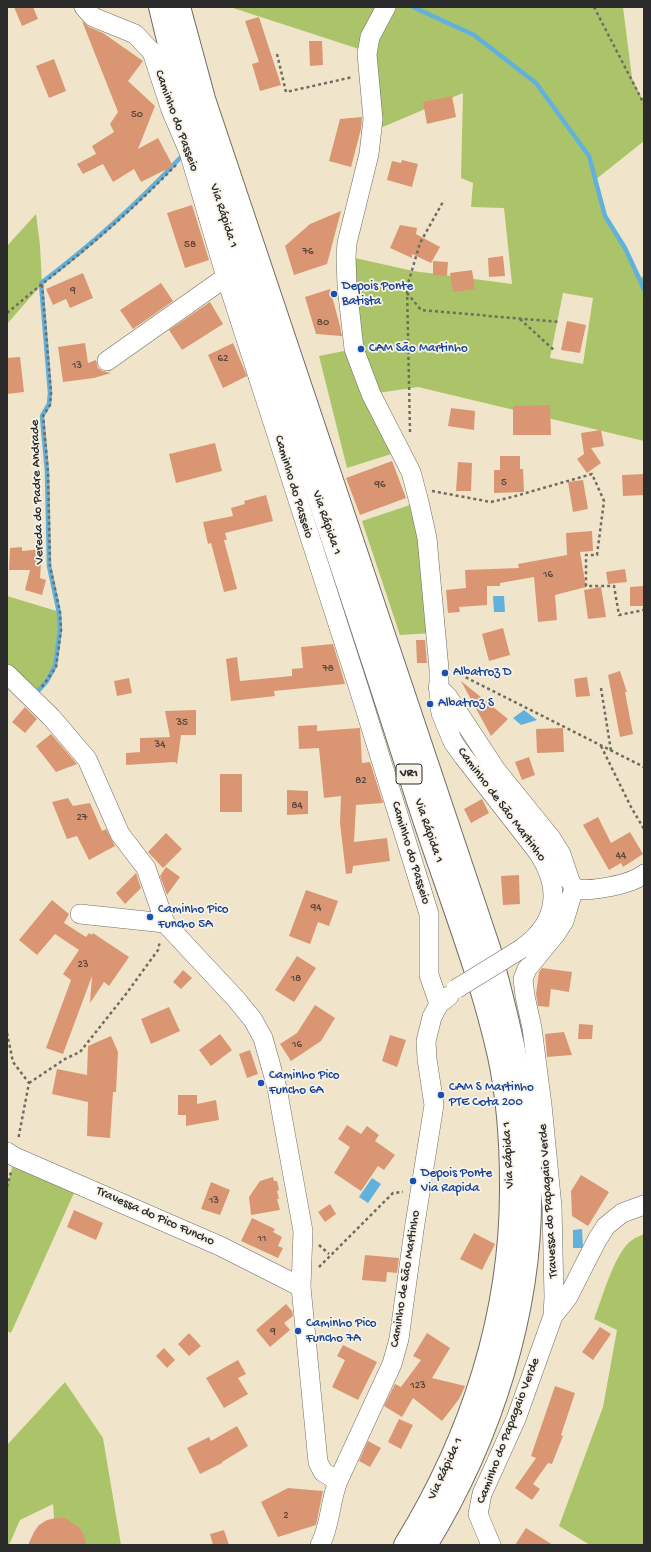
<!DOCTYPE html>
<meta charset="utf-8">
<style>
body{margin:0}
#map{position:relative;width:651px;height:1552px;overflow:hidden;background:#f0e5ca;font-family:"Gochi Hand",sans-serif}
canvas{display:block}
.frame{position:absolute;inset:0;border:8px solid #2b2b2b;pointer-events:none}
</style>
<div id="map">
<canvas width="651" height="1552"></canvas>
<div class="frame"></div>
</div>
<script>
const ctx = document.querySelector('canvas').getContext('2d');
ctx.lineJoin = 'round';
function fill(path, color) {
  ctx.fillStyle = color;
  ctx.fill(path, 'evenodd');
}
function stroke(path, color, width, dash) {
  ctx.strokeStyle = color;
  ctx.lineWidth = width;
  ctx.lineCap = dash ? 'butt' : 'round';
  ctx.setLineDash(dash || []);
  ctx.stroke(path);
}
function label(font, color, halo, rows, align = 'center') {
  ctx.font = font + ' "Gochi Hand",sans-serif';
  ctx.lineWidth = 3.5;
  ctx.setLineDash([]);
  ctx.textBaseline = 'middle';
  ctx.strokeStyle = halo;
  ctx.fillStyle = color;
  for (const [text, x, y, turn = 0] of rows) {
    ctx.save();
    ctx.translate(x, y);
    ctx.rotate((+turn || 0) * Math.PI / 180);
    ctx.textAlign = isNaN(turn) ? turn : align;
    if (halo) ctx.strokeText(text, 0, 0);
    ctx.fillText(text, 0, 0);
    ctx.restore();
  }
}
fill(new Path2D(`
 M 230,7 L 378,7 L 359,49 Z
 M 397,7 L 623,7 L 632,78 L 644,103 L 644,141 L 595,180 L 605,216 L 625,248 L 640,279 L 644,275 L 644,441 L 418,387 L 371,394 L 401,451 L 347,468 L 319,356 L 354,349 L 346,256 L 413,271 L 512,284 L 504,208 L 471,207 L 473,183 L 461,178 L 463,93 L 378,129 L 376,46 ZM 563,293 L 593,298 L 583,364 L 550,358 Z
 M 36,214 L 40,245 L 42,284 L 7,324 L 7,246 Z
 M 419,502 L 434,633 L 400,635 L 362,521 Z
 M 7,596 L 60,612 C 61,634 61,663 47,682 C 43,687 37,692 32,697 L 7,674 Z
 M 15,1157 L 78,1184 L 11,1333 L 7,1331 L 7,1187 Z
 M 644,1234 L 644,1545 L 590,1545 L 559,1526 L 603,1407 L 617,1330 L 594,1319 C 602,1299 615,1251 632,1240 C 636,1237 640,1236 644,1234 Z
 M 65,1382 L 103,1438 L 121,1545 L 56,1545 L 53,1504 L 20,1520 L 9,1545 L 7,1545 L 7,1445 Z`), '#acc469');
fill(new Path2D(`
 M 493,596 L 504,596 L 505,612 L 494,612 Z
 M 524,710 L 537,720 L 521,725 L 513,718 Z
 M 372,1178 L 381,1184 L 368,1203 L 359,1197 Z
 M 582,1229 L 583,1248 L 573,1248 L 573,1230 Z`), '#61b1dc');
stroke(new Path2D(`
 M 413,7 L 474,35 L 536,83 L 589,156 L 605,216 L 625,248 L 644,289
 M 38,691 L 47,681 L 55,666 L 60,630 L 59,613 L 49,566 L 47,472 L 42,416 L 49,404 L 50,393 L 41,283 C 91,245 137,204 180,158`), '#61b1dc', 4.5);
fill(new Path2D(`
 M 14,7 L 33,7 L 38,19 L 22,26 Z
 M 259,17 L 281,85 L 260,91 L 252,64 L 259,62 L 245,21 Z
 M 82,21 L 89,27 L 103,33 L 143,61 L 128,81 L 155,106 L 138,149 L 158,138 L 173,166 L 141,182 L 134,169 L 113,182 L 103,164 L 83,174 L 77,164 L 96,154 L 92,146 L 114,132 L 110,124 L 118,112 Z
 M 309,41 L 322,41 L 323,65 L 310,66 Z
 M 54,59 L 66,91 L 49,98 L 36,66 Z
 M 452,96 L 456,117 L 427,124 L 423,102 Z
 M 362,117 L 361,129 L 351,167 L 329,161 L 340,119 Z
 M 402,160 L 418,164 L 412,187 L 387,180 L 392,161 L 401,163 Z
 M 192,205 L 209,260 L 185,268 L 167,213 Z
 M 341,211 L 327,264 L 294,275 L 285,246 L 310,224 Z
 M 400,225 L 417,228 L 416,234 L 440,247 L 431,263 L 412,254 L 412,258 L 390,248 Z
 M 503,256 L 505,276 L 489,277 L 488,258 Z
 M 433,261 L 448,262 L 447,276 L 433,275 Z
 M 472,270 L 475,289 L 453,292 L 450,273 Z
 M 83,273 L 93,298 L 70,308 L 66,299 L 53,305 L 46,289 Z
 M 161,283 L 173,301 L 133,329 L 120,310 Z
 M 330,289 L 340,326 L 342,336 L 316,334 L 305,297 Z
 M 210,302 L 223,324 L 182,350 L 169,330 Z
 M 567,321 L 586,325 L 580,353 L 561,350 Z
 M 85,343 L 88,363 L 96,360 L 98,368 L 103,371 L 111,373 L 94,378 L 63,382 L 58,347 Z
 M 233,343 L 247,376 L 223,388 L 208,355 Z
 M 20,357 L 24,392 L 7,394 L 7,358 Z
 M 550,405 L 551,435 L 513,435 L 513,406 Z
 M 451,408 L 475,411 L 474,430 L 448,426 Z
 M 601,430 L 604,446 L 591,448 L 601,463 L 587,473 L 577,459 L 584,454 L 581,433 Z
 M 215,443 L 222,471 L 176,483 L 169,454 Z
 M 500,456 L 520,456 L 520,469 L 523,469 L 524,492 L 494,493 L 494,470 L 500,470 Z
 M 392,461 L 406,498 L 360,515 L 346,478 Z
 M 458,462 L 472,463 L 471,491 L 456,491 Z
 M 644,474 L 644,495 L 623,496 L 622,475 Z
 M 583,480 L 588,509 L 573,512 L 568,482 Z
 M 266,495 L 273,521 L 225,533 L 227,540 L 224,540 L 237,589 L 224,592 L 211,543 L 208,544 L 203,522 L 233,516 L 231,508 L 245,504 L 244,501 Z
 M 592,531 L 593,551 L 580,552 L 586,587 L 555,595 L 557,620 L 538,622 L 534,577 L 500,583 L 500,586 L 487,586 L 487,605 L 459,607 L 460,612 L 448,613 L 446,590 L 466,588 L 465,570 L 519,568 L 518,564 L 567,555 L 566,533 Z
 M 22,547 L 22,551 L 42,549 L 40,578 L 46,580 L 42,595 L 25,590 L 30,570 L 9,570 L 10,548 Z
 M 625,569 L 627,582 L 608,584 L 606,572 Z
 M 644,586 L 644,606 L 630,606 L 630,587 Z
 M 601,587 L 606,617 L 588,619 L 584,590 Z
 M 503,628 L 510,655 L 489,661 L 482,634 Z
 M 416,640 L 425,640 L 427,663 L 417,663 Z
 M 333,644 L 345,684 L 274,691 L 275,696 L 231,701 L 226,659 L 237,657 L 240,681 L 292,676 L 292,669 L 303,668 L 301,647 Z
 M 620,671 L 627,692 L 625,692 L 633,734 L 620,737 L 608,675 Z
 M 587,677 L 590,696 L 576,697 L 574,679 Z
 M 129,678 L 132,693 L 117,696 L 114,681 Z
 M 461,681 L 508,719 L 491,736 Z
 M 25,707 L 37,719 L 25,733 L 12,722 Z
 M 196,710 L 196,735 L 181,735 L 177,764 L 175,762 L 126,765 L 126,753 L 140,752 L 140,738 L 170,737 L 165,711 Z
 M 317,725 L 317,731 L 360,728 L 362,763 L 370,762 L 383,803 L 356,805 L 354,842 L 387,838 L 390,861 L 353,866 L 352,873 L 346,874 L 340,823 L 341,796 L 324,798 L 319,748 L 299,749 L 298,726 Z
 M 563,728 L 564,752 L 537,753 L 536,729 Z
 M 51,734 L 77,764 L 56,772 L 36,746 Z
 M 529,757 L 535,775 L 522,780 L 515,762 Z
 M 220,774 L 242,774 L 242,812 L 220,812 Z
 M 287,790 L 308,791 L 308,814 L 287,815 Z
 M 68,798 L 73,806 L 90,803 L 102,831 L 106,829 L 115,846 L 89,860 L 77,836 L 67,839 L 52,802 Z
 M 482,799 L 489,813 L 471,823 L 464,809 Z
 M 598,817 L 611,843 L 630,832 L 643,854 L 623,867 L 621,863 L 609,870 L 583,825 Z
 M 166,833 L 182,849 L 163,868 L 148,852 Z
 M 166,867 L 180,877 L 167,895 L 160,876 Z
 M 136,873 L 141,888 L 125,904 L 116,893 Z
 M 519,875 L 520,904 L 503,905 L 501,876 Z
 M 306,890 L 338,901 L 329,926 L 318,922 L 310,944 L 289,936 Z
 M 52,900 L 69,914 L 64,923 L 86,937 L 89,933 L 92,935 L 93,933 L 129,957 L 109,986 L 104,982 L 90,1003 L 92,976 L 63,1054 L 46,1048 L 71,980 L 63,974 L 79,950 L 55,934 L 37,955 L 19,940 Z
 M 297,956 L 316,968 L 294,1002 L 275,990 Z
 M 542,968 L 572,972 L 569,992 L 551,989 L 549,1007 L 538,1006 L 536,994 L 539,972 Z
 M 183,970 L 192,978 L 181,989 L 173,982 Z
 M 315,1005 L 335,1018 L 321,1041 L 291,1061 L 280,1044 L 297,1033 Z
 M 169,1007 L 180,1031 L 151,1044 L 141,1019 Z
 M 579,1024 L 593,1025 L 592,1039 L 578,1039 Z
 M 564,1032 L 572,1055 L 547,1057 L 545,1034 Z
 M 220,1034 L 232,1050 L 211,1066 L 199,1050 Z
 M 390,1035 L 406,1040 L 397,1067 L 382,1061 Z
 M 111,1036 L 118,1052 L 116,1092 L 113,1092 L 110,1138 L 87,1136 L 88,1102 L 52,1094 L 57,1069 L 87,1075 L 88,1046 Z
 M 250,1050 L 258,1074 L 247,1078 L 239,1054 Z
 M 178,1095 L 197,1095 L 197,1104 L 216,1100 L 219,1120 L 186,1126 L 186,1115 L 178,1115 Z
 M 347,1125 L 361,1134 L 367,1126 L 379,1135 L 375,1141 L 395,1155 L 384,1170 L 378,1166 L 361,1191 L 334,1173 L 350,1147 L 338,1139 Z
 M 581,1175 L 609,1192 L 588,1226 L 572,1216 L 571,1191 Z
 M 273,1177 L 274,1181 L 277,1181 L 279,1190 L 277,1191 L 279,1199 L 277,1199 L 280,1210 L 251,1215 L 249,1197 L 260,1181 Z
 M 211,1182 L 230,1190 L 220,1215 L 201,1209 Z
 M 330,1204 L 336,1214 L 325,1222 L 318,1212 Z
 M 74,1210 L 103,1223 L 96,1240 L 67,1227 Z
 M 252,1218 L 275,1229 L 273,1232 L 282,1237 L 278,1246 L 283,1248 L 278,1258 L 241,1241 Z
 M 474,1233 L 495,1244 L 482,1270 L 460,1259 Z
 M 365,1255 L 399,1258 L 397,1273 L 387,1272 L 386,1282 L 362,1280 Z
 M 286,1304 L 292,1311 L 293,1316 L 284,1323 L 290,1330 L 270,1347 L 256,1330 Z
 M 600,1327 L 611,1334 L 593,1360 L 582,1352 Z
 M 189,1333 L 201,1346 L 189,1356 L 178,1344 Z
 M 427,1333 L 450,1348 L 432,1378 L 465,1386 L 459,1399 L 442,1421 L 413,1398 L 402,1417 L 384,1406 L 395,1384 L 401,1387 L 421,1360 L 413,1356 Z
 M 343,1345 L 377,1362 L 358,1400 L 332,1387 L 345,1360 L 337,1356 Z
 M 164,1348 L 175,1360 L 167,1368 L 156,1356 Z
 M 238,1360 L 246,1374 L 238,1378 L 248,1394 L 224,1408 L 206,1378 Z
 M 555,1386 L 575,1393 L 561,1435 L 563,1436 L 552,1464 L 548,1463 L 533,1484 L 540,1489 L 532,1500 L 515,1488 L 536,1458 L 531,1456 Z
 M 399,1419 L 413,1425 L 401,1449 L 388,1442 Z
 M 237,1426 L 248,1446 L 222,1462 L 222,1463 L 200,1474 L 187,1448 L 209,1437 L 211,1441 Z
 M 368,1441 L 381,1448 L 370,1467 L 359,1461 Z
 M 288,1488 L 323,1491 L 316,1525 L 278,1537 L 261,1502 Z
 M 56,1518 L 65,1518 L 80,1528 L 84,1536 L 86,1545 L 28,1545 L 34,1532 L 39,1525 L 47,1520 Z
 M 526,1528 L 553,1545 L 515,1545 Z
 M 224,1530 L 229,1545 L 213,1545 L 210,1534 Z`), '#da9672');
const minor = new Path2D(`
 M 84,7 L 93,17 L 135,34 L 152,52 L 171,110 L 189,152 L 226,277 L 359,689 L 429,914 L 429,975 L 439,1004
 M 386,7 L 370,37 L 367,54 L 373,119 L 369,154 L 347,243 L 346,256 L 347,286 L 354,349 L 371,394 L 411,472 L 419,502 L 427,538 L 439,669 L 439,702 L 441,713 L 453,742 L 463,756 L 537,851 C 562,888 558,923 521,949
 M 107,361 L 226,277
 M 7,674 L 51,717 L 87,759 L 120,834 L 146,868 L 165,923 L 236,999 L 253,1020 L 263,1038 L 277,1088 L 303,1231 L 301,1287 L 318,1462 L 323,1472 L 338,1481
 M 438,687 L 448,697 L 496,770 L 551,838 L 561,854 L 570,881 L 574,888
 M 574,888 C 589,893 632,884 644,874
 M 80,914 L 165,923
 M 7,1152 L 15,1157 L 220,1246 L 301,1287
 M 553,1316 L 568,1297 L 597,1240 L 606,1226 L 622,1213 L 644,1205
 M 320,1545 C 330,1527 330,1501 338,1481 L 392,1364 L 399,1339 L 414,1230 L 434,1105 L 427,1059 L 426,1041 L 432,1017 L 439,1004 L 449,996
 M 491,1545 L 478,1514 L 482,1494 L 516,1419 L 553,1316 L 554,1297 L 552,1207 L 542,1105 L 532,1028 L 525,996 L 523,979 L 527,969 L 555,935 L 564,921 L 574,888`);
const highway = new Path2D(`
 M 160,7 L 175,69 L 186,102 C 262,334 343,563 416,795 C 444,883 479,967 499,1056 C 508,1098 511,1143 511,1185 C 512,1313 472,1436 405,1545
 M 179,7 L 204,99 L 489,948 C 510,1025 529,1104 530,1184 C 533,1309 491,1439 426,1545`);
stroke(minor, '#706c63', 20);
stroke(highway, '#706c63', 24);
stroke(new Path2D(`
 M 594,7 L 644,104
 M 277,54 L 286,92 L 353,77
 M 407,293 L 421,310 L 559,322
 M 7,313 L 42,284
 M 520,319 L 555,351
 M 410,432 L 407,287 L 420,243 L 444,200
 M 432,491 L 491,502 L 512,497 L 592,474 L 604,501 L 597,555 L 586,555 L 586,586 L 614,586 L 619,615 L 644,610
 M 455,672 L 644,767
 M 42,687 L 56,667 L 61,630 L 60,612 L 50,566 L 48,472 L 43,416 L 50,405 L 51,393 L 42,284 C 90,247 134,208 176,165
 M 601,688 L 611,751
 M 601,746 L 631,807 L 644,829
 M 7,1033 L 13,1062 L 29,1083 L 18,1140
 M 29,1083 L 65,1059 L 80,1052 L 126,994 L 158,950 L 160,941
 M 7,1187 L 11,1172
 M 319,1245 L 329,1254
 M 319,1267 L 393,1193 L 403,1192`), '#706c63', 2.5, [3, 3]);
stroke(minor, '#fff', 19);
stroke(highway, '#fff', 22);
const minorBridge = new Path2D(`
 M 456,989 L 521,949`);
stroke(minorBridge, '#706c63', 20, []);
stroke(minorBridge, '#fff', 19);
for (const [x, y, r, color] of [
 [334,294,4,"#1a4fb4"],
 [361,349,4,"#1a4fb4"],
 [445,673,4,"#1a4fb4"],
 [430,704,4,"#1a4fb4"],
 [150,917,4,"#1a4fb4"],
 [261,1083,4,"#1a4fb4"],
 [441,1095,4,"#1a4fb4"],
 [413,1181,4,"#1a4fb4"],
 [298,1331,4,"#1a4fb4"]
]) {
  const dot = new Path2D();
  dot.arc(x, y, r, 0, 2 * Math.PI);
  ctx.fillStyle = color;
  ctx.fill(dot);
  stroke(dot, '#f7f3e8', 1.5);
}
label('11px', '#57463d', null, [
 ["50",137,115],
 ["58",190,245],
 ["76",308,252],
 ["9",73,291],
 ["80",323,323],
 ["62",223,359],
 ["13",77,366],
 ["5",504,483],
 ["96",380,485],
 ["16",548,575],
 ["78",328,669],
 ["35",182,723],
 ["34",160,745],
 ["82",361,781],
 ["84",297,806],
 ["27",82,818],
 ["44",621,856],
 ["94",316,908],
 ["23",83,965],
 ["18",296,979],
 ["16",297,1045],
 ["13",214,1201],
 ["11",262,1239],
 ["9",273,1332],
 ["123",418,1386],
 ["2",286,1516]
]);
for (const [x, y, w] of [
 [409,774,26]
]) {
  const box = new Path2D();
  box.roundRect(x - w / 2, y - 10, w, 20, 3);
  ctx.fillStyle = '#f7f3e8';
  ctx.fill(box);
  stroke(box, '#2b2b2b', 1);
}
label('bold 12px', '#2b2b2b', null, [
 ["VR1",409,774]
]);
label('13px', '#2b2b2b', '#f7f3e8', [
 ["Caminho do Passeio",176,121,70],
 ["Via Rápida 1",223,216,72],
 ["Caminho do Passeio",293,487,73],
 ["Vereda do Padre Andrade",38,492,-92],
 ["Via Rápida 1",326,523,71],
 ["Caminho de São Martinho",501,805,53],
 ["Via Rápida 1",428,831,71],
 ["Caminho do Passeio",410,853,73],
 ["Via Rápida 1",509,1155,-93],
 ["Travessa do Papagaio Verde",549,1201,-94],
 ["Travessa do Pico Funcho",155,1217,24],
 ["Caminho de São Martinho",406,1279,-81],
 ["Caminho do Papagaio Verde",509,1431,-69],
 ["Via Rápida 1",446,1469,-65]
]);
label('13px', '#164399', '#f7f3e8', [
 ["Depois Ponte",342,287],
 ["Batista",342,302],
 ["CAM São Martinho",369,349],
 ["Albatroz D",453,673],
 ["Albatroz S",438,704],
 ["Caminho Pico",158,910],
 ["Funcho 5A",158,925],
 ["Caminho Pico",269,1076],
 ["Funcho 6A",269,1091],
 ["CAM S Martinho",449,1088],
 ["PTE Cota 200",449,1103],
 ["Depois Ponte",421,1174],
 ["Via Rapida",421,1189],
 ["Caminho Pico",306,1324],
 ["Funcho 7A",306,1339]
], 'left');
</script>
